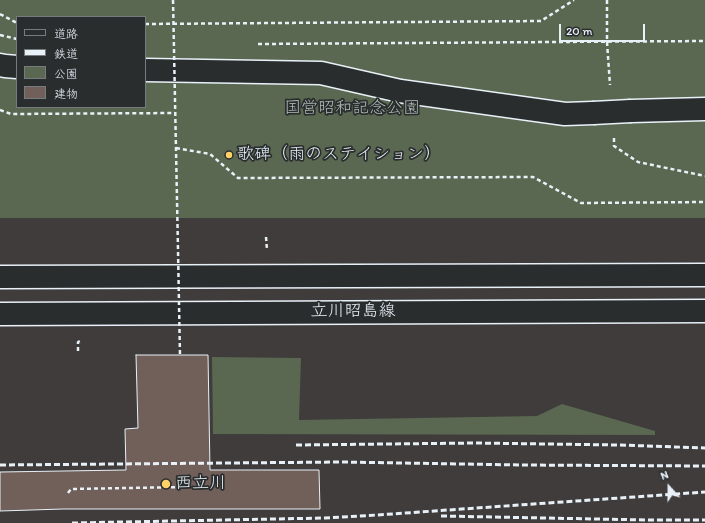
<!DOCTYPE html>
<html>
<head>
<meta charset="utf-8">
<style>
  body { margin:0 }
  #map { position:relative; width:705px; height:523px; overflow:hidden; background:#3f3c3b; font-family:Itim,"Klee One",sans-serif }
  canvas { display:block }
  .legend { position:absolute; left:16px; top:16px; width:130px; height:92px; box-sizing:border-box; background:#2a2d2e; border:1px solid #767b7f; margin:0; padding:5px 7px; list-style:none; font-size:12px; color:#e8f1f8 }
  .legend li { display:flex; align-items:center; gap:8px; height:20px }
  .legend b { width:20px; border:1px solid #767b7f }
  .north { position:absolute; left:649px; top:467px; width:40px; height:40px; -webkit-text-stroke:3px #2a2d2e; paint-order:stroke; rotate:339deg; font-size:11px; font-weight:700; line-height:16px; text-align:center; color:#e8f1f8 }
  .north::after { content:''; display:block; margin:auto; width:14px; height:18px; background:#e8f1f8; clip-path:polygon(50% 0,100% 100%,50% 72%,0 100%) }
  .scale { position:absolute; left:559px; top:24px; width:86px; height:18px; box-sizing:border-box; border:2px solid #e8f1f8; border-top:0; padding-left:5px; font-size:12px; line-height:14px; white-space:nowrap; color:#e8f1f8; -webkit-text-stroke:3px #2a2d2e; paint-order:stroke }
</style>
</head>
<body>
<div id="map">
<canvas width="705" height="523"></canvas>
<ul class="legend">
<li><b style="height:5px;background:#2a2d2e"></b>道路</li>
<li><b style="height:5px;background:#e8f1f8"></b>鉄道</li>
<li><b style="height:11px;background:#5a6851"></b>公園</li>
<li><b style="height:11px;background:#715f5a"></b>建物</li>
</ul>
<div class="north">N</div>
<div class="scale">20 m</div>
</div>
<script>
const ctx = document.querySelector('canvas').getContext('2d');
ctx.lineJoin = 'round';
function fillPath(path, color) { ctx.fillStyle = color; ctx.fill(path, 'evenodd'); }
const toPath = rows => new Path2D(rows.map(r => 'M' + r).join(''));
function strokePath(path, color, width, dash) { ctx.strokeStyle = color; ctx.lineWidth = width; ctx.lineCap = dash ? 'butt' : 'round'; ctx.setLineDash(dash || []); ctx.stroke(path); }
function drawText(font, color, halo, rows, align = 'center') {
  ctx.font = font + ' Itim,"Klee One",sans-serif'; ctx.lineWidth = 3.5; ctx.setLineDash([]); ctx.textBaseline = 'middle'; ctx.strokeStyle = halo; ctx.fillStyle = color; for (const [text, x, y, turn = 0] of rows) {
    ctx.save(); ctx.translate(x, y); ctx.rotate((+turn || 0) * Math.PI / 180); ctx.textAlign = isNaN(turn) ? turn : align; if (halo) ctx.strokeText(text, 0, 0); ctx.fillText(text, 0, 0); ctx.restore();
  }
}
const green = toPath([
  [0,0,705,0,705,218,0,218],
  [17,17,145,17,145,107,17,107],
  [212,357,301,358,299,420,537,416,562,404,655,431,655,435,213,434]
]);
const building = toPath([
  [136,355,208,355,210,470,319,470,320,509,63,509,0,511,0,472,126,470,125,429,138,428,136,355]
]);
const path = toPath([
  [607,0,607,42,610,85],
  [0,14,17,23],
  [145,24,541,21,574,0],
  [0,35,17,39],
  [258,44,705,41],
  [0,110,11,114,175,113],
  [614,138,614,146,638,162,705,176],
  [176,148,210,154,238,178,533,177,581,203,705,202],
  [266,237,267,250],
  [78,351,78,342,80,341],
  [68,493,71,489,183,487]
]);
const minor = toPath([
  [0,65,5,66,17,67],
  [145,70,321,73,400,91,565,114,593,113],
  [631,111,705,109]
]);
const major = toPath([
  [0,277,705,275],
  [0,314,705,311]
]);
const rail = toPath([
  [296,445,476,443,619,445,705,448],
  [0,465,341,462,522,465,705,466],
  [441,516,647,520,705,520],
  [72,523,325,518,377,515,705,492]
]);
const pathBridge = toPath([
  [173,0,178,250,180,356]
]);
const minorBridge = toPath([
  [593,113,631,111]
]);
const markers = [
  [229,155,4,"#ffd166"],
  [166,484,5,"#ffd166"]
];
const parkNames = [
  ["国営昭和記念公園",352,109]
];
const poiNames = [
  ["歌碑（雨のステイション）",237,155],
  ["西立川",175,484]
];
const streetNames = [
  ["立川昭島線",353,312]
];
fillPath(green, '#5a6851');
fillPath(building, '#715f5a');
strokePath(building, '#e8f1f8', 1);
strokePath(minor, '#e8f1f8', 25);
strokePath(major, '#e8f1f8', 25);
strokePath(path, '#e8f1f8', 2.5, [4, 3]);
strokePath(minor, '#2a2d2e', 22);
strokePath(major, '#2a2d2e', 22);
strokePath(rail, '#e8f1f8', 3, [6, 3]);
strokePath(minorBridge, '#e8f1f8', 25, []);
strokePath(pathBridge, '#e8f1f8', 2.5, [4, 3]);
strokePath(minorBridge, '#2a2d2e', 22);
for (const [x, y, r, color] of markers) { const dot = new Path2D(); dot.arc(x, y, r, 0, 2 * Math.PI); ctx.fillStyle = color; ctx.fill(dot); strokePath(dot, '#2a2d2e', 1.5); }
drawText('17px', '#afbab5', '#2a2d2e', parkNames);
drawText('17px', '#e8f1f8', '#2a2d2e', poiNames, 'left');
drawText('17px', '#e8f1f8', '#2a2d2e', streetNames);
</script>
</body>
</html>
